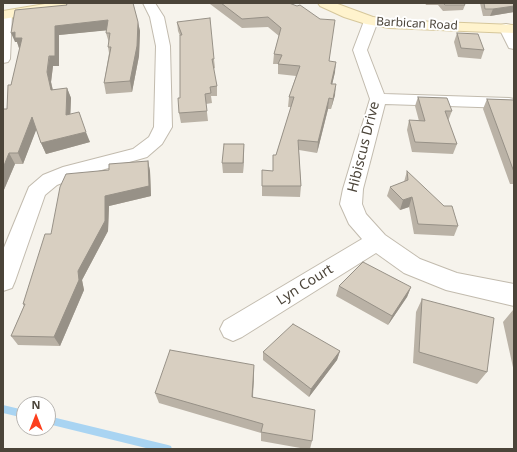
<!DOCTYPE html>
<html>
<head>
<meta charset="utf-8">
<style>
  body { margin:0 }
  #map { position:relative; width:517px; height:452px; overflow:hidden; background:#f6f3ec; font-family:"Noto Sans",sans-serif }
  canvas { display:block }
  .frame { position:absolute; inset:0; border:4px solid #4b4439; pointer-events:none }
  .north { position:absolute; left:16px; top:396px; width:40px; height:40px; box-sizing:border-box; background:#fff; border:1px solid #b7b4b0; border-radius:50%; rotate:0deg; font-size:11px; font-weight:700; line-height:16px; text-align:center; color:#4b4439 }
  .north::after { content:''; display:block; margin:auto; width:14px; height:18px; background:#fc3f1d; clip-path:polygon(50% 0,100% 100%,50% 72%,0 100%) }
</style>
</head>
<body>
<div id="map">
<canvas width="517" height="452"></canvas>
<div class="frame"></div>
<div class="north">N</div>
</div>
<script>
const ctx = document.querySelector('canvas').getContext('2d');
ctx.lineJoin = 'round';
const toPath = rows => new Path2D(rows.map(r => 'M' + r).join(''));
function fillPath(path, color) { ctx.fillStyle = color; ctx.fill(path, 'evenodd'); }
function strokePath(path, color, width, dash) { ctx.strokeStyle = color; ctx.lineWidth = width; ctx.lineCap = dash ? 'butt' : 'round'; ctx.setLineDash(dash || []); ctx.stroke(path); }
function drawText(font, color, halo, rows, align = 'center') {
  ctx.font = font + ' "Noto Sans",sans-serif'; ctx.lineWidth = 4; ctx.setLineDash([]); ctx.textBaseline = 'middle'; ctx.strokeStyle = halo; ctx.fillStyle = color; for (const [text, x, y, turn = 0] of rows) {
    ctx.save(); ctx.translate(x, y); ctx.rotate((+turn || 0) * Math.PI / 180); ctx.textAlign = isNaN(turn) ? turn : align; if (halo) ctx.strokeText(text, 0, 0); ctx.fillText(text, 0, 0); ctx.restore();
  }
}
const stream = toPath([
  [3,405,24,410,24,418,3,413,3,405],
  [48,416,168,445,171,446,172,449,150,449,48,424,48,416]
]);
const street = toPath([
  [143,3,155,3,164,17,170,46,172,127,162,144,147,157,77,177,57,185,45,195,15,281,12,288,3,291,3,250,29,187,43,175,63,167,133,149,149,137,154,127,156,46,150,17,143,3],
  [6,11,11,12,12,15,10,59,8,62,3,63,3,12,6,11],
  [371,17,376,18,378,21,367,50,384,94,509,98,514,99,514,107,509,108,385,104,363,189,362,204,366,214,385,235,420,259,457,273,514,284,514,306,446,290,404,273,376,253,242,337,233,341,224,337,220,329,224,321,362,239,349,224,340,204,343,189,370,99,353,50,364,21,366,18,371,17],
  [506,24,511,25,514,30,514,49,509,48,499,28,501,25,506,24]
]);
const secondary = toPath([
  [51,3,79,3,77,6,73,7,3,19,3,11,51,3],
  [318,3,335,3,373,17,389,20,514,25,514,33,389,28,366,24,344,17,320,6,318,3]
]);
const wall = toPath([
  [66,3,133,3,140,31,139,56,132,92,106,94,104,83,109,53,108,47,109,43,106,33,107,30,59,35,59,66,53,66,51,82,53,90,67,88,71,98,70,114,90,142,46,154,41,143,36,129,23,164,15,164,3,192,7,109,11,85,20,48,19,48,17,42,15,42,66,5],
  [210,3,289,3,329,61,335,72,332,84,335,95,331,109,328,109,317,153,299,150,301,186,300,197,262,196,262,170,273,171,273,155,276,155,291,107,288,107,289,97,296,76,278,74,278,64,273,64,274,54,279,36,268,27,242,28,210,4],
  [425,3,464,3,465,5,463,10,443,11,438,5,426,5],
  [480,3,514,3,514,12,490,16,483,16],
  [177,22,214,59,215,68,213,69,217,86,217,96,211,96,212,103,206,104,208,121,181,123,179,113,180,98,180,36,178,31],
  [457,33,484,50,481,59,458,57,454,42],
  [418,97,452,111,448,121,457,144,453,154,412,152,407,130,409,120,419,121,415,106],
  [487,99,514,100,514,184,510,184,483,109],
  [244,144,244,153,243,173,223,173,222,163],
  [148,161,150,171,151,196,109,206,108,231,82,280,84,290,60,346,18,345,11,336,24,306,23,304,51,234,109,170],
  [407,171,458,226,454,236,414,234,409,207,400,210,387,196,390,187,404,182],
  [339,286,411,287,407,297,388,325,336,296],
  [422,299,487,372,477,384,413,363,416,312],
  [513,310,514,310,514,372,503,322],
  [340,351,337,360,309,397,263,360,263,352],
  [254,365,254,376,253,397,312,441,310,449,306,449,261,441,261,433,159,403,155,393]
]);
const shadedWall = toPath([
  [514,6,514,12,490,16,493,9],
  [108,20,110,30,59,35,59,66,53,66,51,82,55,101,51,90,47,72,55,26],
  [138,22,140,31,139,56,132,92,130,81],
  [15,32,22,38,26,47,19,48,17,42,15,42,11,33],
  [336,62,335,72,330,94,331,84],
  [336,84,335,95,331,109],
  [67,88,71,98,70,126,66,115],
  [329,98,328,109,317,153,318,142],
  [32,117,37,128,23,164,18,153],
  [86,132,90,142,46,154,41,143],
  [244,144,244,153,243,173,243,163],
  [9,153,15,164,3,192,3,168],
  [148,161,150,171,151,196,109,206,108,231,82,280,84,290,60,346,54,337,105,196],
  [412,197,409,207,400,210,403,200],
  [411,287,407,297,388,325,392,316],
  [340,351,337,360,309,397,311,389],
  [254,365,254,376,252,406,252,397]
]);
const building = toPath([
  [66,3,133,3,138,22,137,46,130,81,104,83,111,47,108,47,110,33,106,33,108,20,55,26,55,56,49,56,47,72,51,90,67,88,66,115,79,112,86,132,41,143,32,117,18,153,9,153,3,168,3,109,7,109,8,85,11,85,22,38,15,38,15,32,11,33,15,10,67,5,66,3],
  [221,3,289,3,297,6,300,5,320,19,335,20,329,61,336,62,331,84,336,84,333,99,329,98,318,142,298,140,301,186,262,186,262,170,273,171,273,155,276,155,294,97,289,97,300,66,278,64,282,55,274,54,281,28,268,17,242,19,221,3],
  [443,3,464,3,465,5,445,5,443,3],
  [484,3,514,3,514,6,493,9,485,9,484,3],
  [210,18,214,59,212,59,217,86,210,87,211,93,205,94,207,111,179,113,178,98,180,98,180,35,182,35,177,22,210,18],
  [457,33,478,34,484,50,461,48,457,33],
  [418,97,447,98,452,111,445,111,457,144,415,142,409,120,425,121,418,97],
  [487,99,514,100,514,172,487,99],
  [224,144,244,144,243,163,222,163,224,144],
  [148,161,149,186,105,196,105,221,78,271,79,280,54,337,11,336,25,304,23,304,45,234,51,234,60,187,66,174,109,170,109,164,148,161],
  [407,171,444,206,452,206,458,226,418,224,412,197,403,200,390,187,408,180,407,171],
  [363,262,411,287,392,316,339,286,363,262],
  [422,299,494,318,487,372,419,352,422,299],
  [293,324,340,351,311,389,263,352,293,324],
  [170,350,254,365,252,397,315,410,312,441,261,432,263,424,155,393,170,350]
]);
const farStreetnames = [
  ["Barbican Road",417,24,3]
];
const streetNames = [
  ["Hibiscus Drive",364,147,-76],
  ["Lyn Court",305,285,-32]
];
fillPath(stream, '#a9d4f2');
strokePath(street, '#c2bbae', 2);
strokePath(secondary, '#d6c79b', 2);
fillPath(street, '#fff');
fillPath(secondary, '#fff3cd');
fillPath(wall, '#bab2a6');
fillPath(shadedWall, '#979187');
fillPath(building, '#d8cfc1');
strokePath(building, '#979187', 1);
drawText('12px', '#4b4439', '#fff', farStreetnames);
drawText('14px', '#4b4439', '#fff', streetNames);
</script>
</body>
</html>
